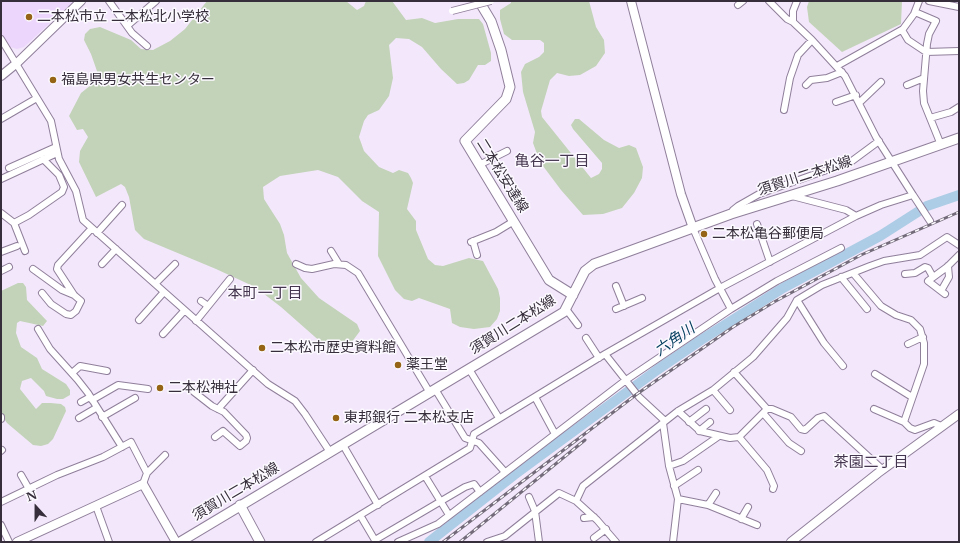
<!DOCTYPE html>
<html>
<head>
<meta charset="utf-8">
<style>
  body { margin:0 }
  #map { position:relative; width:960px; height:543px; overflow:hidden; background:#f3e8fb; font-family:"Libre Baskerville",serif }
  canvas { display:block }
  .frame { position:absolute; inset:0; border:2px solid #362f3b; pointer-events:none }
  .north { position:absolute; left:16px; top:487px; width:40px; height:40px; -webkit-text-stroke:3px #fcf9ff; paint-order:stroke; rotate:339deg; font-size:11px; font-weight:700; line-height:16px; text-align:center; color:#362f3b }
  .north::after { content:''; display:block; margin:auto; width:14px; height:18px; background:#362f3b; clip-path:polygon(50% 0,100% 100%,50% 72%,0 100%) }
</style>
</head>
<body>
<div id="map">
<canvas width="960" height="543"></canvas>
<div class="frame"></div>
<div class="north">N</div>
</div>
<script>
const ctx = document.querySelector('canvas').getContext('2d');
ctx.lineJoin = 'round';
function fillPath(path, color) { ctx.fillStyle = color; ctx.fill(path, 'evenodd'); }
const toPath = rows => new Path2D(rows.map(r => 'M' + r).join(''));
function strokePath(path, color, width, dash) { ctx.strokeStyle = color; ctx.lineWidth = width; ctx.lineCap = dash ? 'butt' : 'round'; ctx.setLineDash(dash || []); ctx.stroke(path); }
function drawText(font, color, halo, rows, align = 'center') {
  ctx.font = font + ' "Libre Baskerville","Noto Sans JP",serif'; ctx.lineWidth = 3; ctx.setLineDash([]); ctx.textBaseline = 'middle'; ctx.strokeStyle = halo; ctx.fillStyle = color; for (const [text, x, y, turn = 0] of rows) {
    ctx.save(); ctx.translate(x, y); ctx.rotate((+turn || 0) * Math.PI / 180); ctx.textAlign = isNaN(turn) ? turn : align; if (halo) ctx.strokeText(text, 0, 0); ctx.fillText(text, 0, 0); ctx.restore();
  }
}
const built = toPath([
  [1,1,74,1,24,47,17,49,10,47,1,33]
]);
const green = toPath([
  [207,1,346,1,357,10,364,6,366,1,392,1,406,20,422,18,435,23,458,19,479,19,483,24,491,53,491,61,485,65,478,65,469,80,464,83,457,84,441,69,422,47,409,39,396,38,389,45,393,78,389,96,379,110,368,115,364,121,359,137,364,151,379,167,393,173,399,170,408,173,411,178,413,183,407,209,416,221,416,230,428,259,435,265,443,266,469,258,483,261,498,289,500,298,500,311,497,319,490,327,474,329,460,327,452,323,450,309,419,298,412,301,404,299,395,290,378,256,379,212,362,201,338,177,318,170,280,176,263,187,264,199,280,224,284,235,287,253,301,278,319,298,357,324,360,331,351,343,338,348,323,344,281,307,255,287,216,269,144,239,135,230,129,197,125,187,121,184,96,197,79,162,80,151,88,137,83,129,77,130,69,116,81,93,91,85,98,74,91,54,84,40,85,34,90,29,100,27,131,40,141,49,153,50,170,41,185,29],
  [511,1,589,1,596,27,604,40,605,53,596,66,580,75,569,76,557,73,550,80,541,111,542,117,591,178,599,174,602,169,602,163,573,129,571,125,575,119,579,119,604,140,619,148,629,145,636,148,643,167,642,178,634,193,622,208,603,214,583,215,561,190,540,162,533,143,535,132,523,92,521,72,525,64,539,57,544,52,544,43,540,40,512,40,504,34,500,19,500,10,511,3],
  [809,1,902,1,901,24,842,52,809,22,807,7],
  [18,283,23,283,26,287,27,300,47,321,43,326,20,321,17,323,16,333,21,347,37,358,42,369,66,384,70,390,70,395,63,399,57,399,46,396,44,391,31,378,22,381,20,389,36,409,42,403,51,403,61,404,65,407,66,411,53,439,48,444,41,446,33,445,7,423,1,414,1,291]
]);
const river = toPath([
  [429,542,514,475,657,370,701,340,783,288,880,236,927,206,959,195]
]);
const minor = toPath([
  [109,1,132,33,147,46],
  [769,1,787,19,793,22],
  [797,1,793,11,793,22,812,40,845,76,876,137,913,195],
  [929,1,959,7],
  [738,5,743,1],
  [915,12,936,21,929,34,927,44,923,91,924,103,941,145],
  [127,26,156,1],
  [902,30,908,40,926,52,959,51],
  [1,39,51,121,59,159,76,191,83,220,268,384,295,401,305,414,330,452],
  [837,66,903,29,914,14,919,1],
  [806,85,811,80,827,78,842,72],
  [907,85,924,78],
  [836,102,856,95],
  [859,103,881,82],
  [784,110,790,78,798,55,812,40],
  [930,118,951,112,959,107],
  [1,119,37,98],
  [479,165,507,151],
  [9,168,56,147],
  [1,179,57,153],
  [792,196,846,210,856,216],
  [1,213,14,223],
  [731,214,733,210,738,206,759,194,852,161,879,141],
  [757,224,770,262],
  [97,233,122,205],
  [473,241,477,255],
  [471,242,496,232,514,221],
  [25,251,14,223,29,215,62,192,64,187,59,175,43,159],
  [331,251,339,264],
  [1,252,17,246],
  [102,264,116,249],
  [296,264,305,268,312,269,334,264,346,265,358,273,430,393],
  [33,269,62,290,74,295],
  [1,271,9,267],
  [853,273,881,306,896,315,911,320,920,329,924,343,924,364,904,422,910,428,915,430,934,423,941,426],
  [905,274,915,273,925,267,928,268,933,277],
  [841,277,867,309],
  [155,284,175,264],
  [616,286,624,306],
  [941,291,949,277,948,266],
  [42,293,51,304,66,314,71,315,76,311,81,301,74,295,57,269,58,265,92,228],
  [945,294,928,281,947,267,959,255],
  [797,300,824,343,843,366],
  [201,301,208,306],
  [566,309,578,325],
  [616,309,642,298],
  [731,309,777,281,841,248],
  [139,320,164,292],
  [196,321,230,279],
  [38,329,50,349,77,379,88,393,122,447],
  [163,334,184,311],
  [586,338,599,358],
  [908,344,923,337],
  [605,354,639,397,665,421],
  [469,369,499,418],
  [734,372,767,409],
  [72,373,80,366,107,371],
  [875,374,912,397],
  [435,389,465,438,479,443,504,471],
  [713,390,730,410],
  [194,392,212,406,224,412,246,435,247,438,246,441,240,446,223,431,215,437],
  [535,397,555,434],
  [92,400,118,385,148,389],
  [81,402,90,397],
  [218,409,253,370],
  [874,409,904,422],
  [678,411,700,431,730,438,739,437,767,409,772,409,791,417,801,429,805,430,818,418,824,416,883,470],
  [763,413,789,443,801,451],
  [1,417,1,419],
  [102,417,135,398],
  [79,418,96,408],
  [689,422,706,409],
  [663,423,669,466,678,499,673,542],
  [699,431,710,422],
  [739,437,767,470,774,486,773,489],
  [343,445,378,505],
  [1,451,2,450],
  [669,466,683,461,719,436],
  [21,475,29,489],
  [425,476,449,515],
  [143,484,147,473,165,455],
  [674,486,698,470],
  [529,497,535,511,539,542],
  [678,499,708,505,716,493],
  [576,501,583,486,678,411,713,390,753,357,787,318,797,300,822,285,870,266,884,261,920,255,947,237,959,245],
  [1,502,57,475,103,457,131,442,147,473],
  [708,505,757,525],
  [96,506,109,542],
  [360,515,376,542],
  [584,518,594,517],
  [741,519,748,507],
  [1,525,9,542],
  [594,538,606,529],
  [375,540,465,487,474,484,480,492],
  [316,542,470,448,474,434,605,354,720,288,856,216,881,205,913,195,930,221],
  [398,542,438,524,626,380,731,309,715,279,693,228],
  [487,542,505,536,559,493,576,501,597,520,616,542]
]);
const tertiary = toPath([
  [631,1,681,194,693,228],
  [1,76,17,63,81,1],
  [17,542,143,484,176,542],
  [791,542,878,473,959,414]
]);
const secondary = toPath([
  [479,1,491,21,501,50,510,87,506,99,465,141,549,280,573,295],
  [240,505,260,542],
  [180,542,564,312,585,271,594,264,731,214,837,181,959,138]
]);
const rail = toPath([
  [443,542,637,394,733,327,774,302,861,255,959,212],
  [460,542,585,440]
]);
const minorBridge = toPath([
  [452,11,491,1]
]);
const markers = [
  [29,17,4,"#956415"],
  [53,80,4,"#956415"],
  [704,234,4,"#956415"],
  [262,348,4,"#956415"],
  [398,365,4,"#956415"],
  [160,388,4,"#956415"],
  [336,418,4,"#956415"]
];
const poiNames = [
  ["二本松市立 二本松北小学校",37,17],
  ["福島県男女共生センター",61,80],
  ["二本松亀谷郵便局",712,234],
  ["二本松市歴史資料館",270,348],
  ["薬王堂",406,365],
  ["二本松神社",168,388],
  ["東邦銀行 二本松支店",344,418]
];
const streetNames = [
  ["二本松安達線",502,176,58],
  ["須賀川二本松線",805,176,-18],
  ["須賀川二本松線",513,325,-32],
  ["須賀川二本松線",236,492,-31]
];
const neighbourhoodNames = [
  ["亀谷一丁目",552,162],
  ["本町一丁目",265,294],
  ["茶園二丁目",871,463]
];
const waterNames = [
  ["六角川",675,340,-35]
];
fillPath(built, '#edd6fc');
fillPath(green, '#c3d3b9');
strokePath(river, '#adcce5', 10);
strokePath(minor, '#907f9b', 8);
strokePath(tertiary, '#907f9b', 10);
strokePath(secondary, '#907f9b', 11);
strokePath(minor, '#fff', 6);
strokePath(tertiary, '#fff', 8);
strokePath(secondary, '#fff', 9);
strokePath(rail, '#736b79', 3);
strokePath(rail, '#fcf9ff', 1.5, [4.5]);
strokePath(minorBridge, '#907f9b', 8, []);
strokePath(minorBridge, '#fff', 6);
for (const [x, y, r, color] of markers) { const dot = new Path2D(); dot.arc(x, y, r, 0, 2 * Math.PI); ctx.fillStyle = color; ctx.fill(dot); strokePath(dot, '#fcf9ff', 1.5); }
drawText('14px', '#362f3b', '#fcf9ff', poiNames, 'left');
drawText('14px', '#362f3b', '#fcf9ff', streetNames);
drawText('15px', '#45364f', '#fcf9ff', neighbourhoodNames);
drawText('italic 15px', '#023c5d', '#fcf9ff', waterNames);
</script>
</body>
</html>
